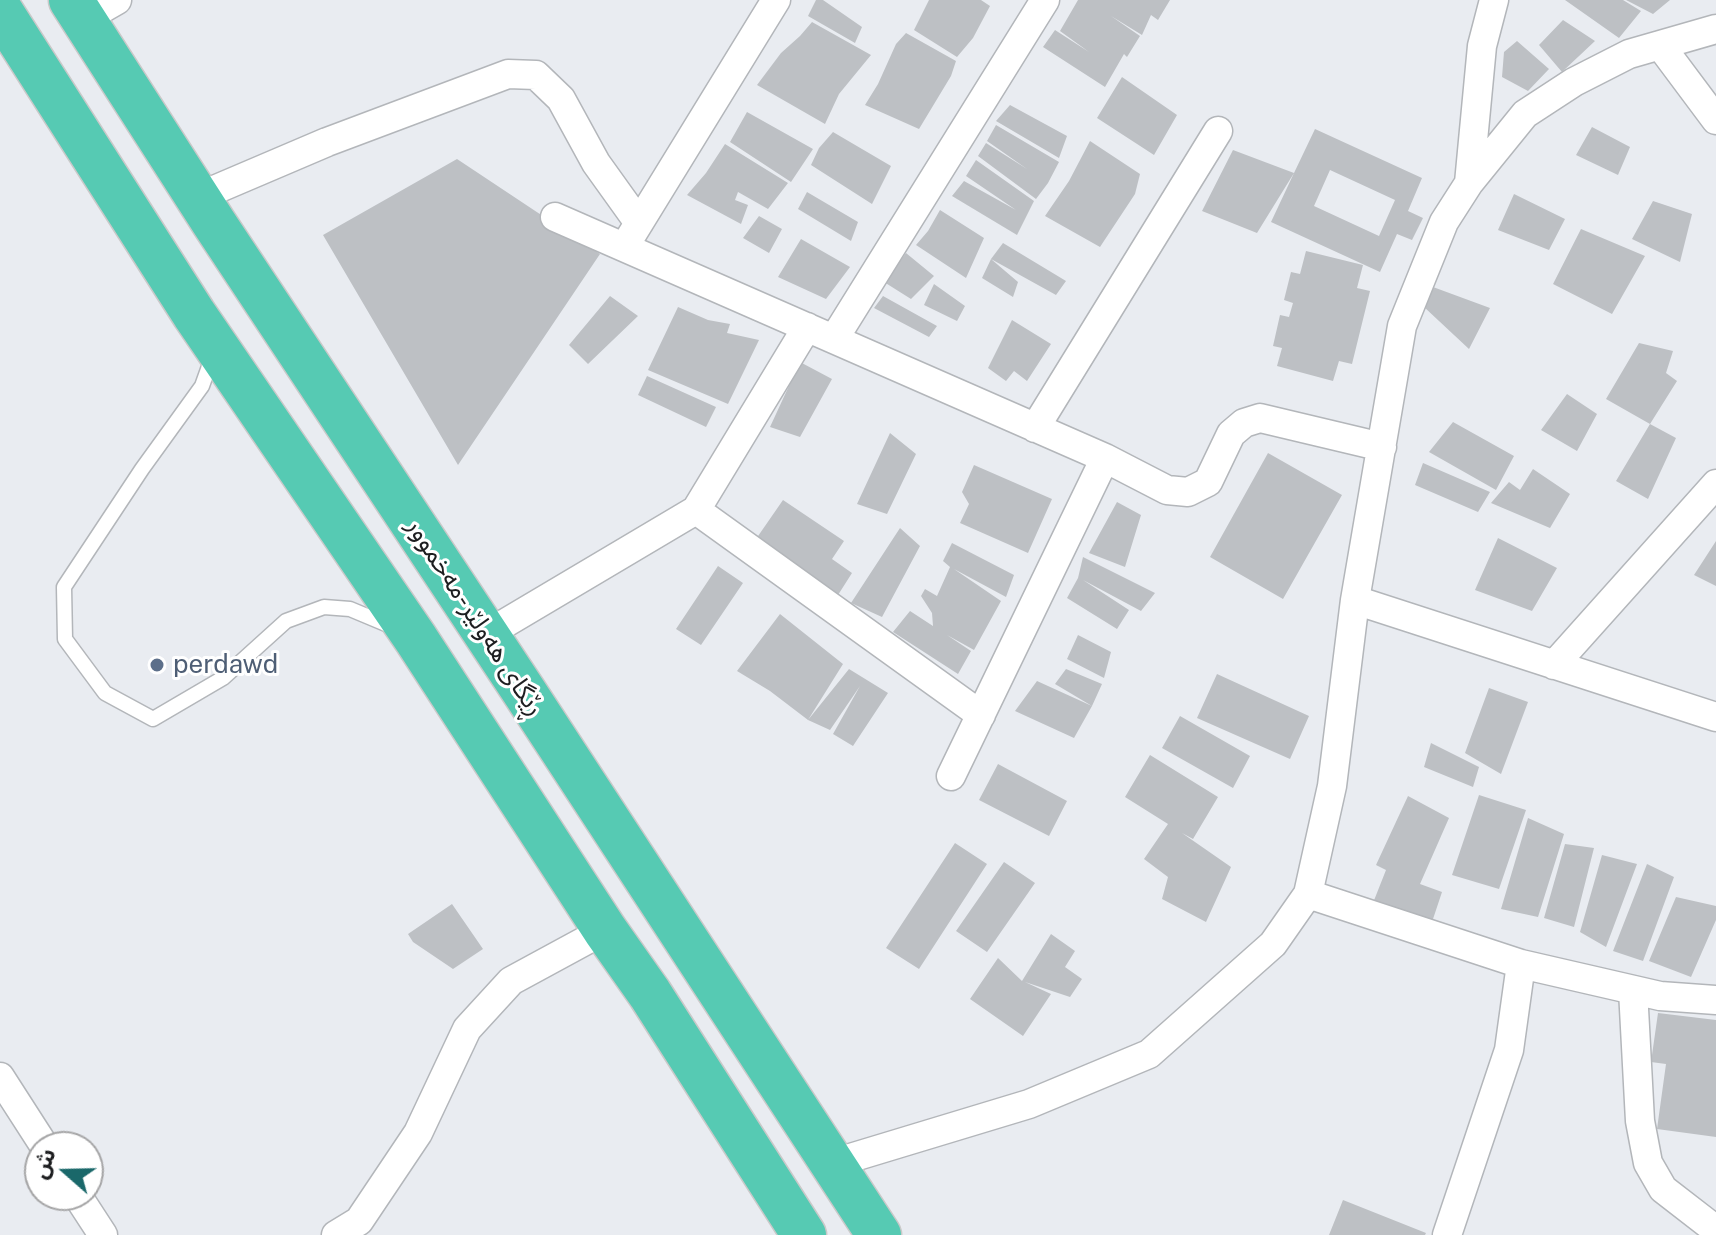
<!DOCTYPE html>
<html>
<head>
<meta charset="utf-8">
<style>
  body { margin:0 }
  #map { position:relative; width:1716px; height:1235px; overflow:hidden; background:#e9ecf1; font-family:"Public Sans","Noto Sans Arabic",sans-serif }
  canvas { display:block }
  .north { position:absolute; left:24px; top:1131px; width:80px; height:80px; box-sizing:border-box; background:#fff; border:2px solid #a5a5a6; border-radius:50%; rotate:290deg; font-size:22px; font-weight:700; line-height:32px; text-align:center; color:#1d1e20 }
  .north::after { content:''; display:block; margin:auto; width:28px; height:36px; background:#1a686a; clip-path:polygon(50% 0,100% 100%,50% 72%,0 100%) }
</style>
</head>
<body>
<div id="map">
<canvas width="1716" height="1235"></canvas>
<div class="north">ش</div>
</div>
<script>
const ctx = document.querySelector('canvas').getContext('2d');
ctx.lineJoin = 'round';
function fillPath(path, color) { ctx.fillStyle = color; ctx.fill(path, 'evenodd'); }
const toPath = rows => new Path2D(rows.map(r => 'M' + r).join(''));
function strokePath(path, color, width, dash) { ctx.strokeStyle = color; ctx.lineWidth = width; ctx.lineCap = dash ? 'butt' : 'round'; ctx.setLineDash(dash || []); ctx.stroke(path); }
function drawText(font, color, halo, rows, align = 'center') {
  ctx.font = font + ' "Public Sans","Noto Sans Arabic",sans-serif'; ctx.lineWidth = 6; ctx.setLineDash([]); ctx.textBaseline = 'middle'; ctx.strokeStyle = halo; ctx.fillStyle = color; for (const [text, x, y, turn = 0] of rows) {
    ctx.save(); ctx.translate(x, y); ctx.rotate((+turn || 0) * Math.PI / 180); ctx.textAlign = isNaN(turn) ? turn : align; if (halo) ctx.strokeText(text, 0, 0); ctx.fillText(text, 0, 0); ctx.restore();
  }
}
const building = toPath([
  [816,0,823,0,862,27,855,43,808,16],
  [929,0,981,0,990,6,973,38,957,57,914,30],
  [1078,0,1170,0,1158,20,1151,15,1142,35,1111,16,1140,36,1127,57,1124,54,1105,87,1043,47,1055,30,1089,52,1060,31],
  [1565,0,1623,0,1641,11,1619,38],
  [1626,0,1670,0,1653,14],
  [1563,20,1595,41,1562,72,1539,45],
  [812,22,871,55,839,94,825,124,757,85,781,53,800,36],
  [906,33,956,61,951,76,919,129,865,105,878,84,896,44],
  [1517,41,1549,69,1528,91,1502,77,1504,52],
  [1122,77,1177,115,1154,155,1097,118],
  [1010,105,1067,136,1059,158,996,121],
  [747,112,813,149,791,182,730,142],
  [996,125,1059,162,1048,183,1036,199,978,156,986,143,1027,169,987,141],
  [1592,127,1630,147,1618,175,1576,155],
  [1315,129,1422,178,1408,211,1423,218,1412,240,1397,234,1380,272,1271,222,1294,173,1257,233,1202,211,1233,150,1294,173],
  [1330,170,1395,200,1379,236,1314,206],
  [833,132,891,166,872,204,811,165,819,148],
  [1090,141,1140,174,1135,194,1100,247,1045,216,1069,181],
  [725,144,788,183,768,209,738,192,735,200,748,205,741,224,687,195,706,173],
  [457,159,600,254,458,465,323,235],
  [976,160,1034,201,1017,235,952,196,964,181,1016,210,966,176],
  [807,192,858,222,851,241,798,209],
  [1514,194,1565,219,1549,250,1498,230],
  [1653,201,1692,214,1680,262,1632,239],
  [940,210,984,238,966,278,916,245,928,231],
  [759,216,782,229,769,253,743,238],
  [1581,229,1645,256,1612,314,1553,284],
  [801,239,850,267,826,299,778,277],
  [1003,243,1066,281,1056,295,991,259],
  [1306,251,1363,265,1357,288,1370,291,1352,364,1339,361,1333,381,1277,366,1282,348,1273,346,1280,315,1289,317,1293,303,1284,300,1291,272,1300,274],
  [906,253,934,276,911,299,884,282],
  [991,259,1018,282,1013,297,982,278],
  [934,284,965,306,957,321,924,305],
  [1433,287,1490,308,1469,349,1424,307],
  [610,296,638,316,588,364,569,345],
  [883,296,937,326,929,337,874,308],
  [678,307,708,320,730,324,727,333,759,340,728,404,648,370],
  [1012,320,1051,344,1027,381,1014,371,1006,381,988,368],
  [1639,343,1673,351,1666,373,1677,381,1650,424,1606,399],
  [800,362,832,379,800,437,770,427],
  [647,376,716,407,706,427,638,395],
  [1567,394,1597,414,1577,451,1541,430],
  [1453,422,1514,456,1496,490,1429,452],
  [1650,424,1676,438,1648,499,1616,481],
  [890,433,916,454,887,514,857,504],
  [1268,453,1342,495,1283,599,1210,557],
  [1423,463,1490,492,1478,512,1415,485],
  [974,465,1052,499,1028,553,960,523,969,504,962,492],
  [1533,469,1570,494,1550,528,1491,503,1509,482,1520,490],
  [783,500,844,541,832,559,852,573,838,595,756,539],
  [1117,502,1141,515,1125,567,1089,553],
  [900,528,920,546,882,617,851,603],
  [1498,538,1557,568,1532,611,1475,590],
  [1716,541,1716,586,1694,575],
  [952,543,1014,575,1006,597,954,569,1001,601,974,650,947,635,971,651,958,674,893,632,910,611,933,626,932,613,921,596,925,589,937,596,950,567,943,561],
  [1083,557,1155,593,1141,611,1083,580,1129,610,1117,629,1067,598,1078,578],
  [718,566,743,583,701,645,676,629],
  [780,614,843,664,808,720,770,691,737,671],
  [1078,635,1111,652,1104,678,1067,659],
  [849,669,888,693,853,746,833,734,860,686,830,730,808,720],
  [1066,669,1102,684,1092,706,1074,738,1015,711,1037,681,1092,706,1055,684],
  [1217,674,1309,716,1290,759,1197,718],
  [1489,688,1528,702,1501,774,1465,753],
  [1180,716,1250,756,1233,788,1162,748],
  [1431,743,1479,767,1473,787,1424,767],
  [1150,755,1218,797,1193,839,1182,833,1231,867,1206,922,1162,899,1168,877,1144,859,1168,824,1125,797],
  [998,764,1067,801,1049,836,979,800],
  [1479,795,1526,810,1499,889,1452,875],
  [1408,796,1449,818,1420,884,1442,892,1430,928,1371,908,1386,870,1376,865],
  [1528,818,1564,834,1538,917,1501,909],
  [955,843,987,864,919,969,886,948],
  [1565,844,1594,848,1574,927,1544,918],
  [1602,855,1637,864,1606,947,1580,932],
  [1004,862,1035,883,987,952,956,931],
  [1647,864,1674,877,1643,961,1613,951],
  [1676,897,1716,906,1716,920,1691,977,1649,961],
  [452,904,483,949,453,969,413,942,408,934],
  [1051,934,1075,951,1065,967,1082,979,1070,997,1025,982,1051,994,1023,1036,970,999,998,958,1022,981],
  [1658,1013,1716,1020,1716,1137,1657,1129,1666,1064,1651,1062],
  [1343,1200,1426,1233,1425,1235,1329,1235]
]);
const lane = toPath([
  [212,358,202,386,142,469,64,587,65,639,105,693,153,719,223,678,286,621,324,607,350,609,393,627]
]);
const street = toPath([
  [84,19,117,0],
  [1660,45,1716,120],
  [1469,183,1482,46,1494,0],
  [198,197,327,142,508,74,536,75,561,99,596,163,639,223],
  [555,217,1105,458,1167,490,1188,492,1208,482,1231,434,1244,423,1260,418,1382,447],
  [631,236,776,0],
  [834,339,1045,0],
  [1035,428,1218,131],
  [696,510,981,715],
  [1355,600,1716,717],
  [487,634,696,510,807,327],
  [1554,665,1716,484],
  [951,776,1105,458],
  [1308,894,1521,964,1660,996,1716,1000],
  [1633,990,1640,1121,1648,1163,1663,1189,1716,1230],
  [0,1077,45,1147],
  [834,1163,1029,1104,1149,1054,1273,944,1308,894,1332,786,1355,600,1402,326,1444,222,1469,183,1525,114,1574,82,1629,54,1716,29],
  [77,1195,103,1235],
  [336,1235,359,1221,418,1133,467,1029,511,981,605,930],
  [1447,1235,1509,1050,1521,964]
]);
const highway = toPath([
  [71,0,214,223,525,693,879,1235],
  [0,10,194,314,416,639,605,930,650,994,804,1235]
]);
const markers = [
  [157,665,8,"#5c6f8a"]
];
const streetNames = [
  ["ڕێگای هەولێر-مەخموور",475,617,57]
];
const serviceNames = [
  ["perdawd",173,665]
];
fillPath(building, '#bdc0c4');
strokePath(lane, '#b3b6ba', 17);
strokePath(street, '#b3b6ba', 31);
strokePath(highway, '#c9c9c9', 47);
strokePath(lane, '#fff', 14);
strokePath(street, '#fff', 28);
strokePath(highway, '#56cab3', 44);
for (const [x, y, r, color] of markers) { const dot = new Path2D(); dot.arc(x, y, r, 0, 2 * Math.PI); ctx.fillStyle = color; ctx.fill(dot); strokePath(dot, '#fff', 3); }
drawText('26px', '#1d1e20', '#fff', streetNames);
drawText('26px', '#4e5e75', '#fff', serviceNames, 'left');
</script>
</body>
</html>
